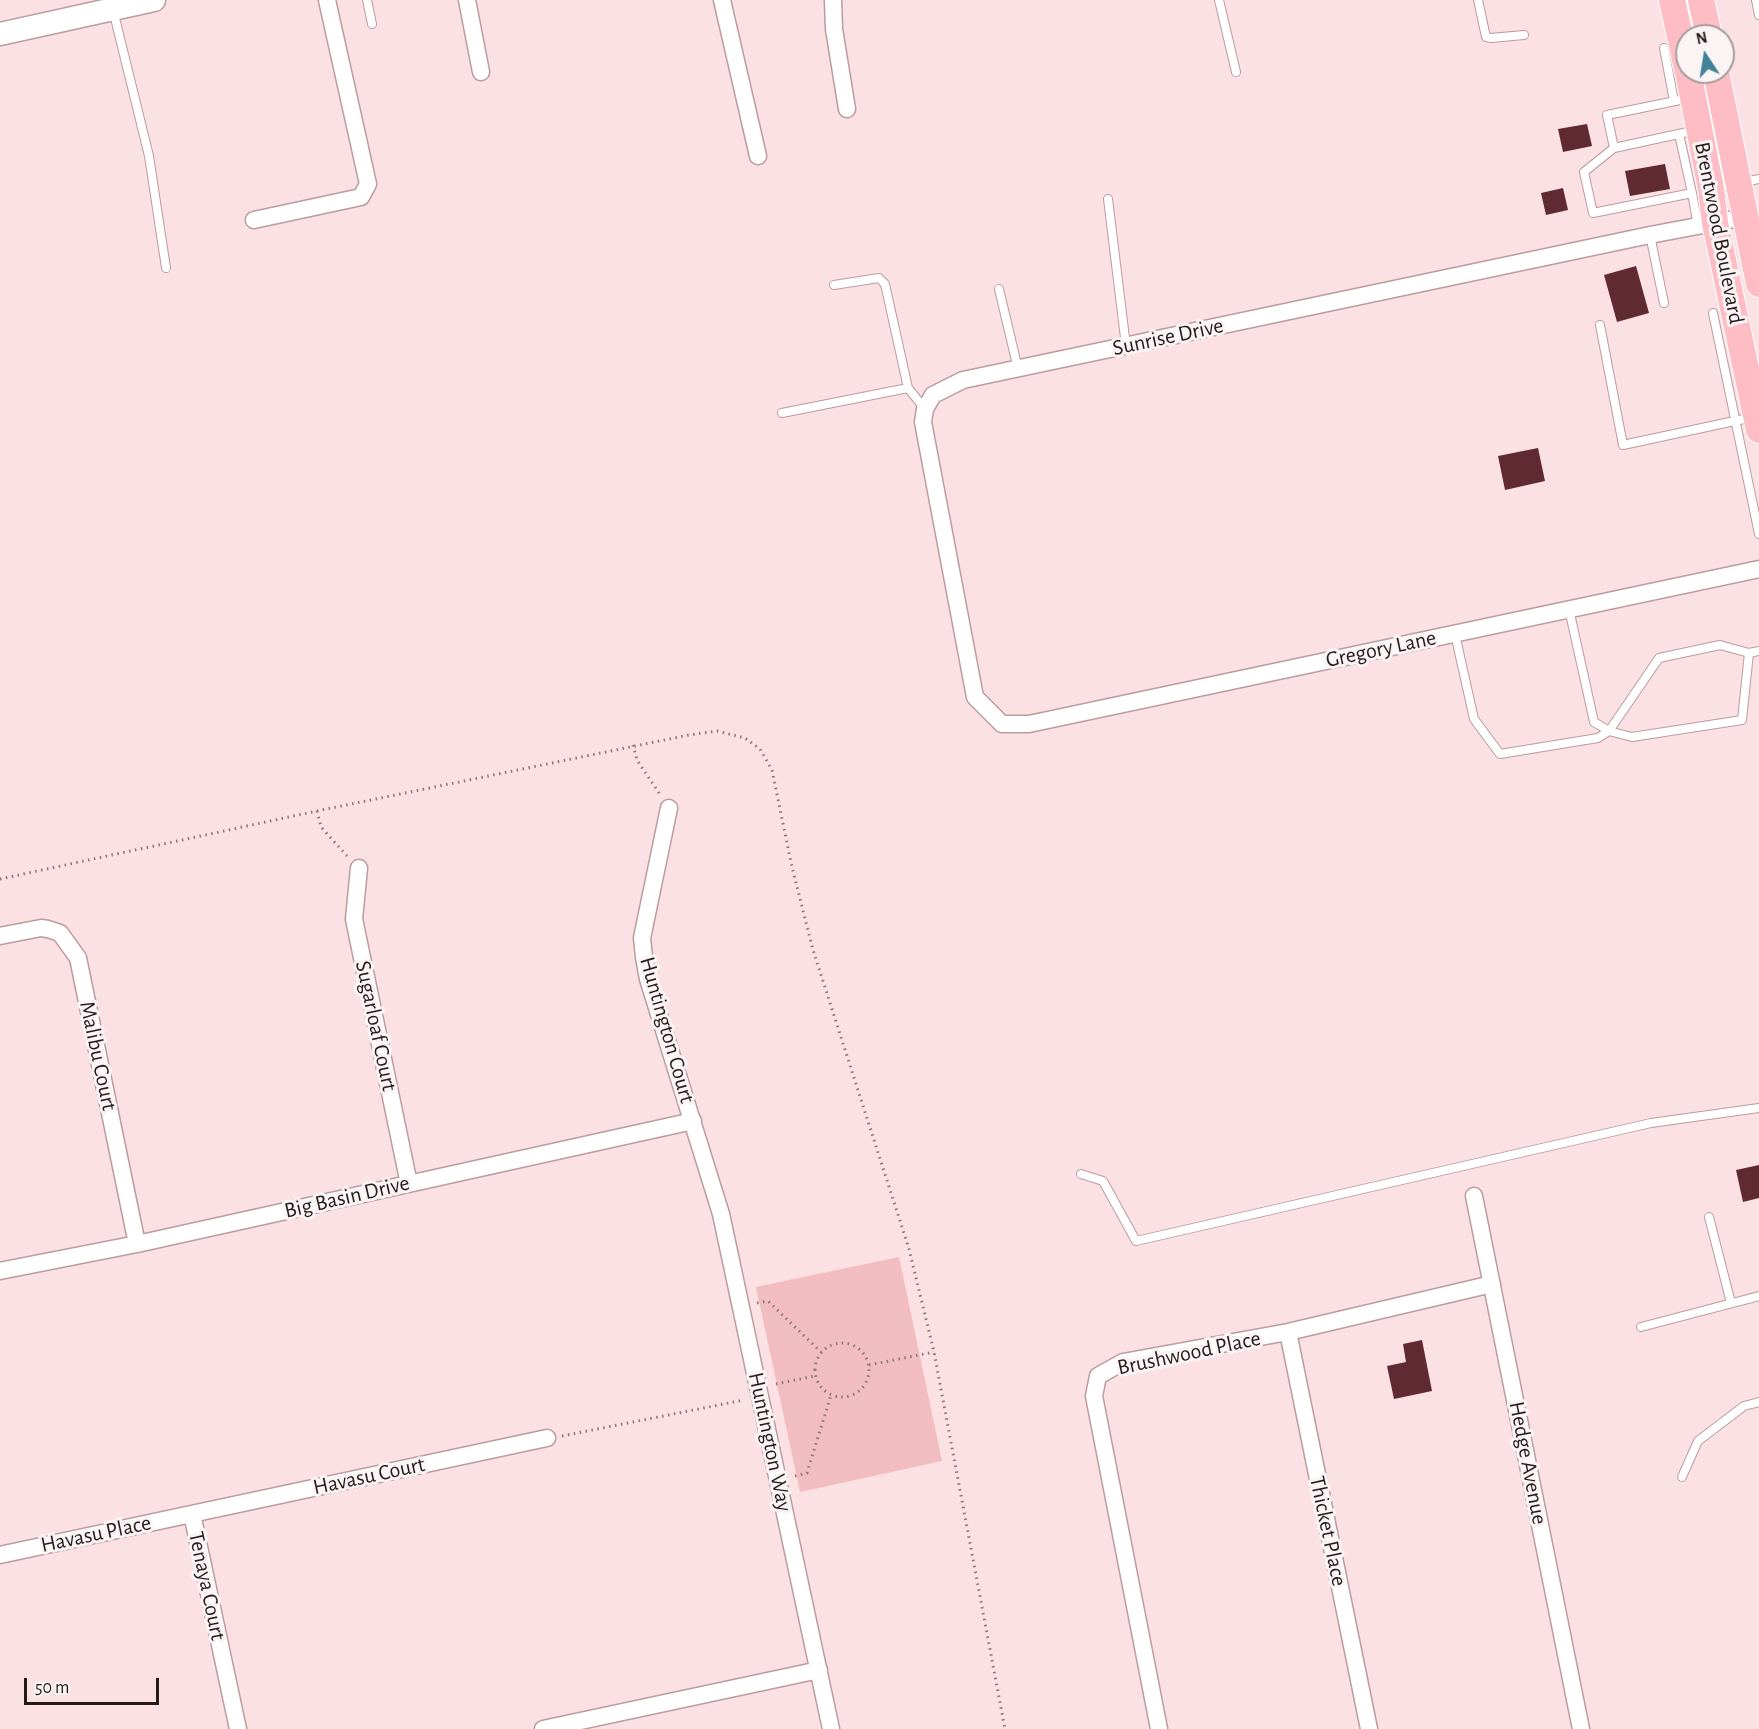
<!DOCTYPE html>
<html>
<head>
<meta charset="utf-8">
<style>
  body { margin:0 }
  #map { position:relative; width:1759px; height:1729px; overflow:hidden; background:#fbe1e3; font-family:"Alegreya Sans",sans-serif }
  canvas { display:block }
  .north { position:absolute; left:1675px; top:24px; width:60px; height:60px; box-sizing:border-box; background:#faf4f4; border:2px solid #a59d9d; border-radius:50%; rotate:348deg; font-size:16px; font-weight:700; line-height:24px; text-align:center; color:#251a1b }
  .north::after { content:''; display:block; margin:auto; width:21px; height:27px; background:#438297; clip-path:polygon(50% 0,100% 100%,50% 72%,0 100%) }
  .scale { position:absolute; left:24px; top:1678px; width:135px; height:27px; box-sizing:border-box; border:3px solid #251a1b; border-top:0; padding-left:8px; font-size:18px; line-height:21px; white-space:nowrap; color:#251a1b; -webkit-text-stroke:4px #faf4f4; paint-order:stroke }
</style>
</head>
<body>
<div id="map">
<canvas width="1759" height="1729"></canvas>
<div class="north">N</div>
<div class="scale">50 m</div>
</div>
<script>
const ctx = document.querySelector('canvas').getContext('2d');
ctx.lineJoin = 'round';
function fillPath(path, color) { ctx.fillStyle = color; ctx.fill(path, 'evenodd'); }
const toPath = rows => new Path2D(rows.map(r => 'M' + r).join(''));
function strokePath(path, color, width, dash) { ctx.strokeStyle = color; ctx.lineWidth = width; ctx.lineCap = dash ? 'butt' : 'round'; ctx.setLineDash(dash || []); ctx.stroke(path); }
function drawText(font, color, halo, rows, align = 'center') {
  ctx.font = font + ' "Alegreya Sans",sans-serif'; ctx.lineWidth = 6; ctx.setLineDash([]); ctx.textBaseline = 'middle'; ctx.strokeStyle = halo; ctx.fillStyle = color; for (const [text, x, y, turn = 0] of rows) {
    ctx.save(); ctx.translate(x, y); ctx.rotate((+turn || 0) * Math.PI / 180); ctx.textAlign = isNaN(turn) ? turn : align; if (halo) ctx.strokeText(text, 0, 0); ctx.fillText(text, 0, 0); ctx.restore();
  }
}
const green = toPath([
  [899,1257,942,1461,800,1492,756,1287]
]);
const building = toPath([
  [1587,124,1592,146,1563,152,1558,129],
  [1665,164,1670,189,1630,196,1625,171],
  [1563,188,1568,210,1546,215,1541,193],
  [1636,266,1649,313,1617,322,1604,275],
  [1538,448,1545,481,1505,490,1498,456],
  [1759,1165,1759,1198,1743,1202,1736,1170],
  [1422,1340,1432,1391,1394,1399,1387,1366,1406,1362,1403,1344]
]);
const path = toPath([
  [633,745,637,760,661,796],
  [317,811,321,827,347,856],
  [0,879,317,811,689,735,717,731,745,738,760,749,772,770,792,867,813,950,909,1249,934,1352,1005,1729],
  [757,1303,768,1301,821,1352],
  '815 1370a27 27 0 1 1 54 0a27 27 0 1 1-54 0Z',
  [869,1365,934,1352],
  [776,1384,815,1376],
  [562,1436,744,1400],
  [795,1476,807,1473,831,1395]
]);
const service = toPath([
  [367,0,372,24],
  [1219,0,1236,72],
  [1478,0,1486,37,1491,38,1524,35],
  [1756,0,1759,15],
  [113,10,149,156,166,268],
  [1664,48,1674,101],
  [1690,98,1607,115,1614,148,1697,130],
  [1614,148,1584,172,1593,213,1692,193,1679,134],
  [1712,189,1759,179],
  [1692,193,1698,226],
  [1108,199,1126,346],
  [1650,235,1664,303],
  [834,285,879,278,885,284,908,388,925,409],
  [999,289,1018,369],
  [1713,313,1759,534],
  [1600,325,1623,445,1753,417],
  [782,413,908,388],
  [1569,609,1594,722,1609,731,1659,658,1720,645,1749,653,1759,651],
  [1455,634,1474,719,1500,754,1598,738,1609,731,1632,737,1742,720,1749,653],
  [1081,1174,1103,1181,1136,1241,1651,1123,1759,1108],
  [1709,1217,1731,1303],
  [1641,1327,1759,1296],
  [1682,1477,1698,1441,1744,1406,1759,1402]
]);
const minor = toPath([
  [467,0,481,72],
  [722,0,758,156],
  [833,0,834,29,847,109],
  [1745,217,1650,235,963,380,933,395,925,409,923,422,975,697,1002,724,1029,724,1759,569],
  [254,220,361,197,368,184,327,0],
  [669,808,642,938,644,957,648,979,721,1214,831,1729],
  [359,868,354,919,409,1184],
  [0,936,41,928,48,929,60,933,78,958,137,1244],
  [1474,1196,1581,1729],
  [0,1271,137,1244,693,1121],
  [1288,1332,1369,1729],
  [192,1514,238,1729],
  [0,1555,547,1438],
  [543,1729,819,1670],
  [1159,1729,1094,1396,1098,1376,1123,1362,1288,1332,1492,1284]
]);
const secondary = toPath([
  [0,34,154,0]
]);
const primary = toPath([
  [1672,0,1687,69],
  [1701,0,1709,36],
  [1688,72,1711,189,1715,223,1759,430],
  [1716,72,1759,284]
]);
const streetNames = [
  ["Brentwood Boulevard",1719,233,79],
  ["Sunrise Drive",1168,337,-12],
  ["Gregory Lane",1381,649,-12],
  ["Sugarloaf Court",376,1026,78],
  ["Huntington Court",667,1030,74],
  ["Malibu Court",98,1056,78],
  ["Big Basin Drive",347,1197,-13],
  ["Brushwood Place",1189,1353,-12],
  ["Huntington Way",770,1442,78],
  ["Hedge Avenue",1528,1463,79],
  ["Havasu Court",369,1476,-12],
  ["Thicket Place",1328,1531,78],
  ["Havasu Place",96,1534,-12],
  ["Tenaya Court",207,1586,78]
];
fillPath(green, '#f2bdc1');
fillPath(building, '#5f2a32');
strokePath(service, '#bb9c9f', 10);
strokePath(minor, '#bb9c9f', 19);
strokePath(secondary, '#bb9c9f', 25);
strokePath(primary, '#fff', 28);
strokePath(path, '#897778', 3, [1.5, 4.5]);
strokePath(service, '#fff', 8);
strokePath(minor, '#fff', 16);
strokePath(secondary, '#fff', 22);
strokePath(primary, '#febcc5', 26);
drawText('22px', '#251a1b', '#faf4f4', streetNames);
</script>
</body>
</html>
